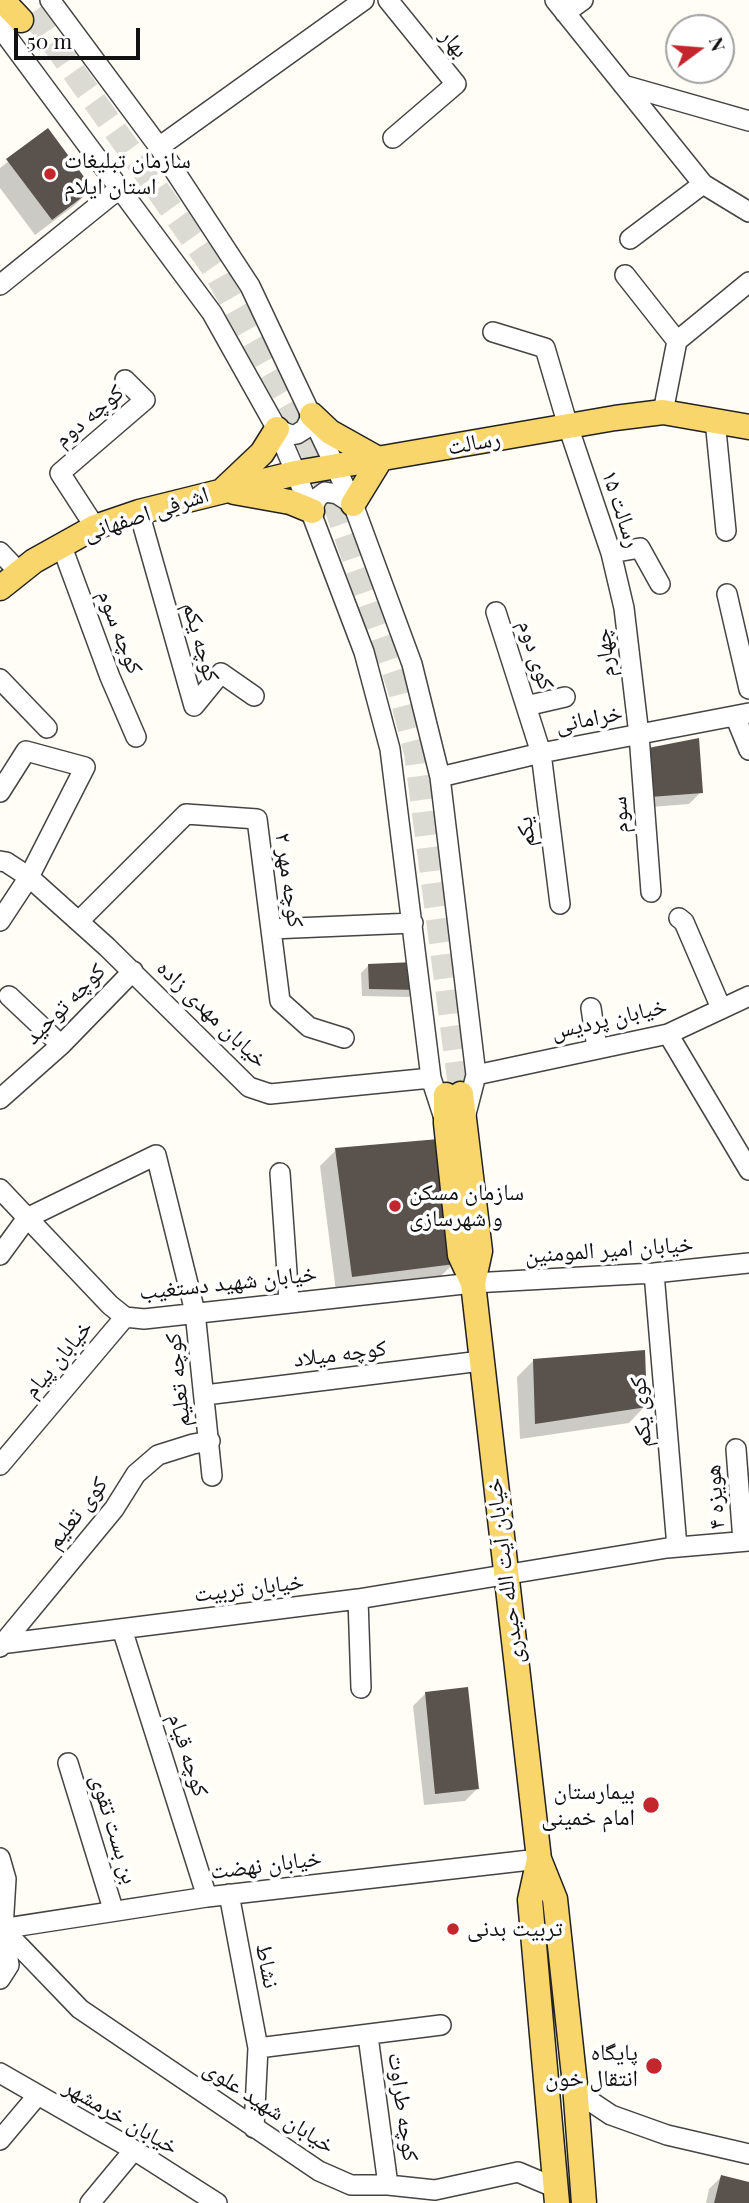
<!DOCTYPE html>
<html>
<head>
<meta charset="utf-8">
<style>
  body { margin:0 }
  #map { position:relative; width:749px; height:2203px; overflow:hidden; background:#fffdf5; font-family:"Playfair Display",serif }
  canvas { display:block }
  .north { position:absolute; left:665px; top:14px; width:70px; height:70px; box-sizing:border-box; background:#fff; border:2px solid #a0a0a0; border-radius:50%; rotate:74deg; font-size:19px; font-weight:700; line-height:28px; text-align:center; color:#111 }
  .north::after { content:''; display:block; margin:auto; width:24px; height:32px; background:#c4262e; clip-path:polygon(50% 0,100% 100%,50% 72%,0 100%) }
  .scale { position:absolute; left:14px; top:28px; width:126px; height:32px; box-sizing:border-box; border:4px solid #111; border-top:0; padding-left:9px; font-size:21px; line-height:24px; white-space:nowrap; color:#111; -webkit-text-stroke:5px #fff; paint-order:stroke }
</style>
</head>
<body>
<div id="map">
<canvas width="749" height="2203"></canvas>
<div class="north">N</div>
<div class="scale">50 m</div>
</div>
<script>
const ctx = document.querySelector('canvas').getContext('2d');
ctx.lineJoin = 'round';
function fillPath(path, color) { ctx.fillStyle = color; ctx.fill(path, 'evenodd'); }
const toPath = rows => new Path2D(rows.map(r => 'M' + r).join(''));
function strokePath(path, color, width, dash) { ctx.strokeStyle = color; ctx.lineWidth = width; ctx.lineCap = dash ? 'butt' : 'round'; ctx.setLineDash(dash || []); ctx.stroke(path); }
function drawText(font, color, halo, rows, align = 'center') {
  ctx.font = font + ' "Playfair Display","Noto Naskh Arabic",serif'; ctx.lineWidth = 7; ctx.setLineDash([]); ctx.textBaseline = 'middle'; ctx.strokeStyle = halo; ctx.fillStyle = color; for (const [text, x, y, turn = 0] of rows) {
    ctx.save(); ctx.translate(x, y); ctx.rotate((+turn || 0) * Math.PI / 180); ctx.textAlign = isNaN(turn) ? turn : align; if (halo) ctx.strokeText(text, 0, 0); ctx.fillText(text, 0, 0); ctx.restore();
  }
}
const shadow = toPath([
  [47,131,91,189,75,205,35,235,0,188,0,168],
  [632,762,701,792,689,804,638,808],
  [369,965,417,989,409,997,362,996,361,973],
  [336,1150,453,1264,437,1280,336,1292,320,1166],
  [533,1361,645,1406,629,1423,520,1439,517,1377],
  [425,1694,477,1789,465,1801,424,1805,413,1706],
  [721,2177,749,2184,749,2203,706,2203,709,2189]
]);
const building = toPath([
  [48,128,93,189,52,220,6,159],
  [699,738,703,793,650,797,643,749],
  [415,962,419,990,369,989,368,964],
  [439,1139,455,1264,352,1277,335,1148],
  [645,1350,647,1407,535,1424,533,1359],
  [468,1687,479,1789,435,1794,425,1692],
  [721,2175,749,2182,749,2203,714,2203]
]);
const majorTunnel = toPath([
  [32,13,213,268,300,422,338,513,399,687,416,753,461,1094]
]);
const minor = toPath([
  [50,0,159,147,250,286,353,504,412,664,440,777,476,1075,466,1114],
  [388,0,456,84,393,138],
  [555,0,703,184,749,212],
  [565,13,583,0],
  [0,23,5,34,212,313,277,429,296,473,364,652,390,749,431,1078,443,1115],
  [623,85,749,121],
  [159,147,364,0],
  [630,239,703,184],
  [625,275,677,341],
  [0,285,120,188],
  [493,332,545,348,568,426,611,553,624,608,639,735,651,892],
  [663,412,677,341,749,282],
  [715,420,726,531],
  [277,429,291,435,297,434,305,429,312,415],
  [312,511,317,498,325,492,337,494,353,504],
  [139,512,194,706,221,673,254,696],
  [95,527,60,473,145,400,125,380],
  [61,544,110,677,136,737],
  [0,552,19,572],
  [611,553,640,548,660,584],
  [727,594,749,689],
  [496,612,541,753,560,904],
  [0,679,47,728],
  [526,706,565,697],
  [735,716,749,750],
  [440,777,541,753,749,713],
  [0,792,26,751,85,767,29,877,0,921],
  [0,861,6,862,29,877,107,947,249,1087,270,1094,431,1078],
  [679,918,684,922,721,1008],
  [79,921,186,814,257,819,280,1001,309,1027,344,1038],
  [271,929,413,923],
  [9,996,61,1045],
  [591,1008,597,1048],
  [668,1034,749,1170],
  [476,1075,668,1034,749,996],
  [0,1099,61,1045,133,971],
  [280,1173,289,1301],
  [0,1189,110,1305,125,1317,144,1319,473,1283,654,1273,749,1263],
  [0,1255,27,1218,156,1155,195,1312,212,1476],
  [654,1273,677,1547],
  [205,1395,481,1361],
  [736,1449,743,1541],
  [0,1465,125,1317],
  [358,1599,361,1688],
  [122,1629,207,1897],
  [0,1644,358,1599,667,1548,749,1541],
  [0,1647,114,1509,136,1474,158,1455,193,1444,210,1441],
  [68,1763,113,1909],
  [0,1858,6,1879,3,1929,9,1965,0,1979],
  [229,1894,258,2048,254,2128],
  [0,1926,80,2009,319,2171,351,2185,388,2185,435,2190,518,2172,556,2188],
  [0,1929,207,1897,539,1859],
  [368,2036,388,2185],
  [258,2048,441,2025],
  [0,2073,134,2150,217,2203],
  [575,2085,584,2097,611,2115,667,2135,749,2154],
  [0,2140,37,2096],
  [90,2203,134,2150]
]);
const major = toPath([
  [2,0,21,20],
  [312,415,330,432,380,460],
  [224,489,262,453,277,429],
  [234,492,290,502,312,511],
  [353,504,380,460],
  [0,588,34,561,95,527,139,512,296,473,615,418,663,412,749,427],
  [461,1094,480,1251,473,1283],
  [446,1095,446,1123,460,1255,473,1283,539,1859,555,1899,575,2085,584,2203],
  [539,1859,530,1900,557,2203]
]);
const markers = [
  [50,174,7,"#c4262e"],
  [395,1206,7,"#c4262e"],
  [651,1805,9,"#c4262e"],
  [453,1929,7,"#c4262e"],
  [654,2066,9,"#c4262e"]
];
const streetNames = [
  ["بهار",454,43,51],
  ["کوچه دوم",89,416,-40],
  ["رسالت",474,443,-10],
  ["رسالت ۱۵",621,509,72],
  ["اشرفی اصفهانی",146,514,-18],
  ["کوچه سوم",120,632,69],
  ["کوچه یکم",201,642,74],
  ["چهارم",605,653,-97],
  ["کوی دوم",536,655,72],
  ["خرامانی",589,719,-11],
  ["سوم",620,815,-94],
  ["یکم",526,832,-97],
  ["کوچه مهر ۲",289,880,82],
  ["کوچه توحید",65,1004,-45],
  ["خیابان مهدی زاده",212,1014,44],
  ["خیابان پردیس",609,1019,-13],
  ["خیابان امیر المومنین",609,1250,-4],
  ["خیابان شهید دستغیب",228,1283,-6],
  ["کوچه میلاد",340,1354,-7],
  ["خیابان پیام",58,1359,-50],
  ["کوچه تعلیم",178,1380,-96],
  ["کوی یکم",641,1412,-95],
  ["هویزه ۴",715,1497,-94],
  ["کوی تعلیم",77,1513,-52],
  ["خیابان آیت الله حیدری",505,1571,-97],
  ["خیابان تربیت",249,1588,-7],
  ["کوچه قیام",188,1755,72],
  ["بن بست تقوی",114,1829,73],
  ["خیابان نهضت",266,1865,-7],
  ["نشاط",267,1966,79],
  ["خیابان شهید علوی",269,2107,33],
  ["کوچه طراوت",403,2107,82],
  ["خیابان خرمشهر",121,2117,30]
];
const poiNames = [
  ["سازمان تبلیغات",64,161],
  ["استان ایلام",64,187],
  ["سازمان مسکن",409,1193],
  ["و شهرسازی",409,1219],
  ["بیمارستان",635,1792,"right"],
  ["امام خمینی",635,1818,"right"],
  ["تربیت بدنی",467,1929],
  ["پایگاه",638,2053,"right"],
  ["انتقال خون",638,2079,"right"]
];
fillPath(shadow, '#0003');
fillPath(building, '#5a524d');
strokePath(majorTunnel, '#dbdad3', 24, [24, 12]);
strokePath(minor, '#444', 22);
strokePath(major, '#222', 27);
strokePath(minor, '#fff', 19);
strokePath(major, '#f9d66b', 24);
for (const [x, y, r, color] of markers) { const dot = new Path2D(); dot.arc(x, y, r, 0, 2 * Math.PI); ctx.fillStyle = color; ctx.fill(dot); strokePath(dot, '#fff', 2.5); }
drawText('23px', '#111', '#fff', streetNames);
drawText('23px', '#111', '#fff', poiNames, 'left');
</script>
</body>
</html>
